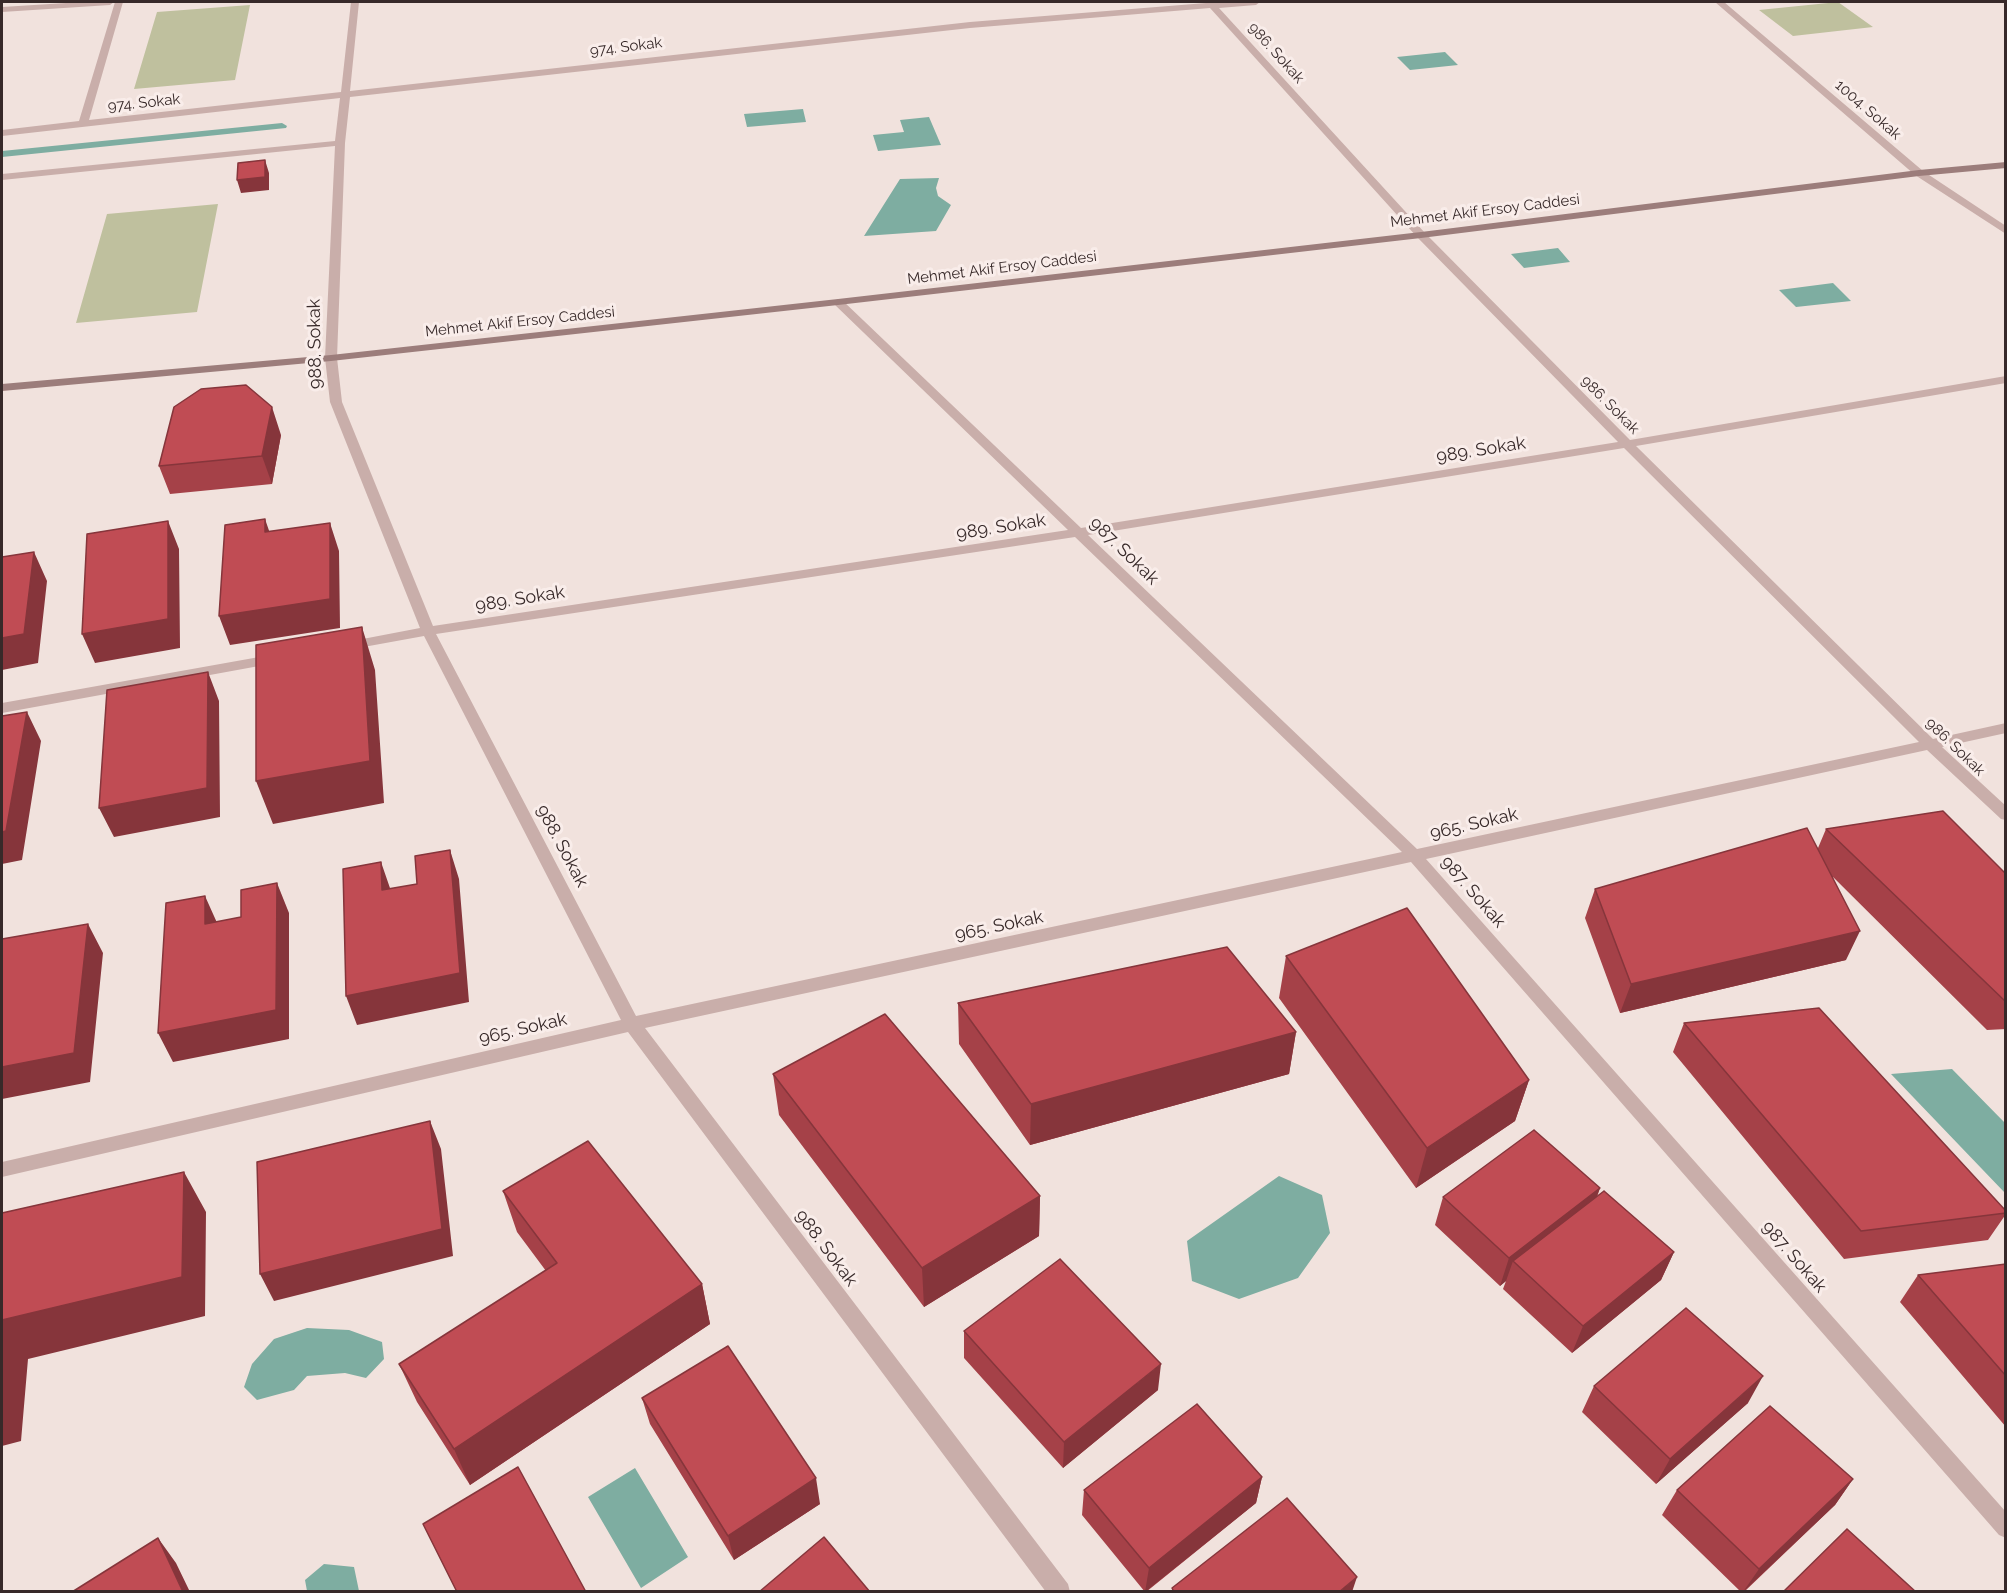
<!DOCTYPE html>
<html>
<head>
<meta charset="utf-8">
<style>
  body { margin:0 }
  #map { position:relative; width:2007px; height:1593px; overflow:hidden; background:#f1e2dd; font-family:Raleway,sans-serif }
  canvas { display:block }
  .frame { position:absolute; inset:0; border:3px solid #372929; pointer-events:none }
</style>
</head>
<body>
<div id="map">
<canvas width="2007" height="1593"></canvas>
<div class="frame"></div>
</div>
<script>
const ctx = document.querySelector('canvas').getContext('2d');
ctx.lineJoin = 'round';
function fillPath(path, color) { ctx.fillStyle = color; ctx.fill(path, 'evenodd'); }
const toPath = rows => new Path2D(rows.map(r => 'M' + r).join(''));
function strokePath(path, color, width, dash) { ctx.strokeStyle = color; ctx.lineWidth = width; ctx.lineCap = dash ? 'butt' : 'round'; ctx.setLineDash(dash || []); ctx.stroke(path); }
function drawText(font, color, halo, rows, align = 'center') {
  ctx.font = font + ' Raleway,sans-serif'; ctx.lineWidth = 6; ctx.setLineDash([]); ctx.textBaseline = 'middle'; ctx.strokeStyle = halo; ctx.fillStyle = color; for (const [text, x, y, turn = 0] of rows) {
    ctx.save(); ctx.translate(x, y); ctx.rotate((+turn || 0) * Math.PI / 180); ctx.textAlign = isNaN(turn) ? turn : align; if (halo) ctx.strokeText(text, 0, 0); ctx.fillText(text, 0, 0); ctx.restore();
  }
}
const green = toPath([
  [1838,2,1873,27,1793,36,1759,10],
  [250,5,235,80,134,89,157,12],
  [218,204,197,312,76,323,107,214]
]);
const water = toPath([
  [1445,52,1458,65,1410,70,1397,57],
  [803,109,806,122,747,127,744,114],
  [929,117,941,145,878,151,873,135,904,132,900,120],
  [939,178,936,188,938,196,951,205,936,231,864,236,900,179],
  [1558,248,1570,262,1524,268,1511,254],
  [1833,283,1851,301,1796,307,1779,290],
  [1952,1069,2005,1123,2005,1193,1891,1074],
  [1279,1176,1322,1195,1330,1233,1298,1278,1239,1299,1192,1281,1187,1241],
  [307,1328,349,1330,382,1342,384,1359,366,1378,345,1373,307,1376,294,1390,257,1400,244,1387,252,1364,274,1339],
  [635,1468,688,1557,641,1588,588,1497],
  [324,1564,354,1567,359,1591,307,1591,305,1580]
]);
const stream = toPath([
  [282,123,287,126,286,128,2,157,2,151,282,123]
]);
const street = toPath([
  [82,2,114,2,110,5,2,12,2,7,82,2],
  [115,2,123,2,89,120,341,92,351,2,359,2,350,91,970,22,1206,3,1205,2,1260,2,1256,5,1219,8,1425,233,1630,440,2006,376,2006,383,1636,446,1933,739,2006,723,2006,733,1942,747,2006,806,2006,820,2001,819,1927,750,1426,859,2006,1512,2006,1538,1999,1535,1411,862,645,1028,1068,1584,1070,1592,1046,1592,628,1032,2,1177,2,1162,621,1020,424,636,347,650,340,646,347,642,420,628,330,402,325,358,335,146,2,180,2,174,335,141,340,98,2,136,2,130,79,121,115,2],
  [1210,8,1417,237,1618,442,1081,528,842,300,838,299,832,302,834,304,1068,530,433,626,342,402,337,358,345,143,350,97,970,28,1210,8],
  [1624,448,1919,742,1417,849,1088,535,1624,448],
  [1075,537,1402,852,636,1016,436,634,1075,537],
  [1715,2,1724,2,1923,171,2006,226,2006,234,1915,175,1715,2],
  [276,654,283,659,281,662,2,713,2,703,276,654]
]);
const secondary = toPath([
  [2006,162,2006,168,1919,176,1421,238,838,305,331,361,2,391,2,384,331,355,838,299,1421,232,1919,170,2006,162]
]);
const wall = toPath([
  [281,435,272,484,170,494,159,466],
  [1826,829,2006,874,2006,1029,1987,1030,1833,877,1846,960,1620,1013,1585,918,1595,889,1818,848],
  [1286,956,1529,1080,1515,1121,1416,1188,1279,998],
  [958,1003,1296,1032,1289,1074,1030,1145,959,1044],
  [1684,1023,2006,1211,2006,1214,1988,1240,1844,1259,1673,1052],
  [773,1074,1040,1196,1039,1236,924,1307,779,1115],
  [1600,1188,1597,1197,1674,1252,1661,1280,1572,1353,1503,1289,1506,1281,1500,1286,1435,1225,1443,1197],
  [503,1191,702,1284,710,1324,470,1485,417,1402,399,1364,546,1271,517,1232],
  [2006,1264,2006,1427,1900,1302,1918,1275],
  [964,1331,1158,1390,1063,1468,964,1358],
  [1594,1386,1748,1403,1656,1484,1582,1412],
  [642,1398,820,1504,734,1560,650,1424],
  [1262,1477,1256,1503,1146,1592,1145,1592,1082,1515,1084,1490],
  [1853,1479,1835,1505,1744,1592,1741,1592,1662,1515,1677,1490]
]);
const shadedWall = toPath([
  [265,160,269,173,269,190,241,193,237,180],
  [272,407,281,435,272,484,262,456],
  [265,519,275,548,265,532],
  [168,521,179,549,180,648,95,663,82,634],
  [330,523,339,551,340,628,230,645,219,616],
  [34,552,47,581,38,663,2,670,2,638],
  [362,627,375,670,384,803,273,824,256,781],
  [208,672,219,701,220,817,114,837,99,808],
  [27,712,41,741,22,860,2,864,2,832],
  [450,850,459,879,469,1002,357,1025,346,996],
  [381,862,391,891,382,890],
  [277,883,289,913,289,1039,173,1062,158,1033],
  [205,896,218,925,205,924],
  [88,924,103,953,90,1082,2,1099,2,1067],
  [1860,931,1846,960,1620,1013,1631,984],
  [1296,1032,1289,1074,1030,1145,1031,1104],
  [1529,1080,1515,1121,1416,1188,1427,1148],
  [430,1121,441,1149,453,1256,274,1301,260,1274],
  [184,1172,206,1212,205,1316,28,1359,21,1441,2,1446,2,1320],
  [1600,1188,1589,1216,1513,1261,1506,1281,1500,1286,1509,1258],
  [1040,1196,1039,1236,924,1307,922,1268],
  [1674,1252,1661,1280,1572,1353,1583,1326],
  [702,1284,710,1324,470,1485,454,1449],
  [1161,1364,1158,1390,1063,1468,1064,1442],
  [1763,1376,1748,1403,1656,1484,1670,1459],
  [1262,1477,1256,1503,1145,1592,1149,1568],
  [816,1478,820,1504,734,1560,728,1536],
  [1853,1479,1835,1505,1743,1592,1759,1569],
  [158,1538,176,1563,190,1592,183,1592],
  [1357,1577,1352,1592,1339,1592]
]);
const building = toPath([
  [265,160,265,177,237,180,238,163,265,160],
  [246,385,272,407,262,456,159,466,174,407,201,389,246,385],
  [265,519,265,532,330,523,330,599,219,616,225,525,265,519],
  [168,521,168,619,82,634,87,534,168,521],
  [34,552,24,634,2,638,2,557,34,552],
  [362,627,370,761,256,781,256,645,362,627],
  [208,672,207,788,99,808,107,690,208,672],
  [27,712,6,831,2,832,2,716,27,712],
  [1943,811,2006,874,2006,1002,1826,829,1943,811],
  [1807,828,1860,931,1631,984,1595,889,1807,828],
  [450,850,460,973,346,996,343,869,381,862,382,890,417,884,415,856,450,850],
  [277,883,276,1010,158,1033,166,903,205,896,205,924,241,917,241,890,277,883],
  [1407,908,1529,1080,1427,1148,1286,956,1407,908],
  [88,924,74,1053,2,1067,2,939,88,924],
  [1227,947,1296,1032,1031,1104,958,1003,1227,947],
  [1819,1008,2006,1211,2006,1213,1861,1231,1684,1023,1819,1008],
  [885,1014,1040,1196,922,1268,773,1074,885,1014],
  [430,1121,442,1229,260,1274,257,1162,430,1121],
  [1534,1130,1600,1188,1509,1258,1443,1197,1534,1130],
  [588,1141,702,1284,454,1449,399,1364,557,1263,503,1191,588,1141],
  [184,1172,182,1277,2,1320,2,1213,184,1172],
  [1604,1191,1674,1252,1583,1326,1513,1261,1604,1191],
  [1060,1259,1161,1364,1064,1442,964,1331,1060,1259],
  [2006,1264,2006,1376,1918,1275,2006,1264],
  [1686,1308,1763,1376,1670,1459,1594,1386,1686,1308],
  [728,1346,816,1478,728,1536,642,1398,728,1346],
  [1197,1404,1262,1477,1149,1568,1084,1490,1197,1404],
  [1770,1406,1853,1479,1759,1569,1677,1490,1770,1406],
  [518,1467,586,1592,457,1592,423,1524,518,1467],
  [1287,1498,1357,1577,1339,1592,1174,1592,1172,1588,1287,1498],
  [1847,1529,1916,1592,1783,1592,1847,1529],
  [824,1537,870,1592,759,1592,824,1537],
  [158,1538,183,1592,72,1592,158,1538]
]);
const farStreetnames = [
  ["974. Sokak",626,47,-7],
  ["986. Sokak",1276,53,48],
  ["974. Sokak",144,103,-6],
  ["1004. Sokak",1868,110,41],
  ["Mehmet Akif Ersoy Caddesi",1485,211,-7],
  ["Mehmet Akif Ersoy Caddesi",1002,268,-7],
  ["Mehmet Akif Ersoy Caddesi",520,322,-6],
  ["986. Sokak",1610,405,45],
  ["986. Sokak",1955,747,44]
];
const streetNames = [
  ["988. Sokak",315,344,-91],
  ["989. Sokak",1481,450,-9],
  ["989. Sokak",1001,527,-9],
  ["987. Sokak",1124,551,44],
  ["989. Sokak",520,599,-9],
  ["965. Sokak",1474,824,-13],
  ["988. Sokak",562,846,62],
  ["987. Sokak",1473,892,49],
  ["965. Sokak",999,926,-12],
  ["965. Sokak",523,1029,-13],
  ["988. Sokak",826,1248,53],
  ["987. Sokak",1794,1257,49]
];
fillPath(green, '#bfc09e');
fillPath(water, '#7eada1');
fillPath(stream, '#7eada1');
fillPath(street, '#c9aeaa');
fillPath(secondary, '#9c7d7b');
fillPath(wall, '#a54148');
fillPath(shadedWall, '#86353b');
fillPath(building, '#c04c54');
strokePath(building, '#86353b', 1.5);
drawText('15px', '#372929', '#f9edea', farStreetnames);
drawText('18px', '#372929', '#f9edea', streetNames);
</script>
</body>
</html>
